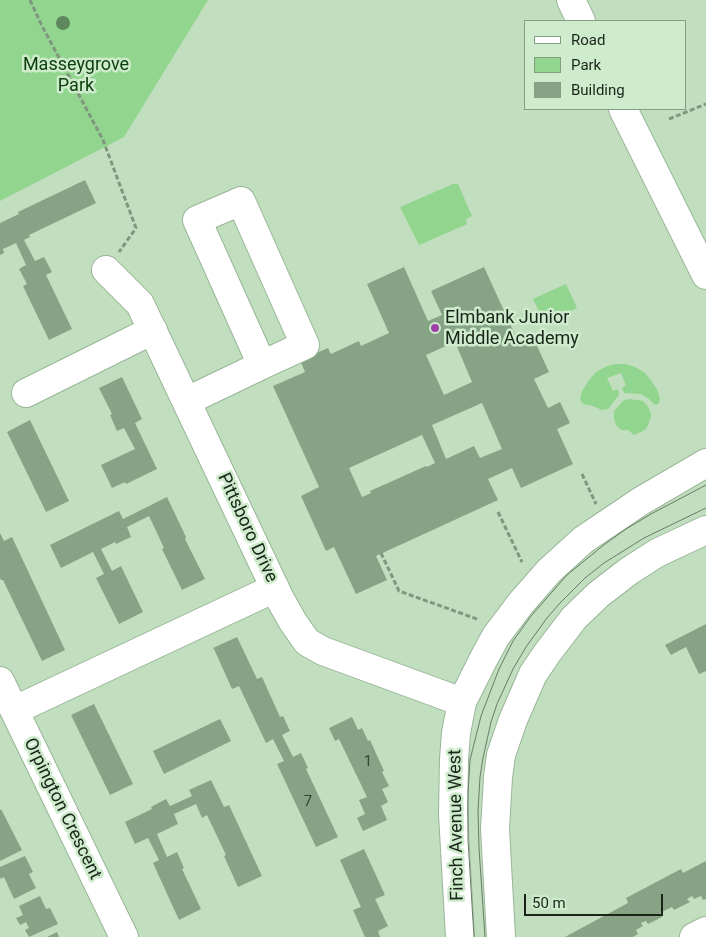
<!DOCTYPE html>
<html>
<head>
<meta charset="utf-8">
<style>
  body { margin:0 }
  #map { position:relative; width:706px; height:937px; overflow:hidden; background:#c1debf; font-family:Roboto,sans-serif }
  canvas { display:block }
  .legend { position:absolute; left:524px; top:20px; width:162px; height:90px; box-sizing:border-box; background:#ceebcc; border:1px solid #869c84; margin:0; padding:6px 9px; list-style:none; font-size:15px; color:#1a2519 }
  .legend li { display:flex; align-items:center; gap:10px; height:25px }
  .legend b { width:25px; border:1px solid #869c84 }
  .scale { position:absolute; left:524px; top:894px; width:139px; height:22px; box-sizing:border-box; border:2px solid #1a2519; border-top:0; padding-left:6px; font-size:15px; line-height:18px; white-space:nowrap; color:#1a2519; -webkit-text-stroke:4px #ceebcc; paint-order:stroke }
</style>
</head>
<body>
<div id="map">
<canvas width="706" height="937"></canvas>
<ul class="legend">
<li><b style="height:6px;background:#fff"></b>Road</li>
<li><b style="height:14px;background:#91d58e"></b>Park</li>
<li><b style="height:14px;background:#87a385"></b>Building</li>
</ul>
<div class="scale">50 m</div>
</div>
<script>
const ctx = document.querySelector('canvas').getContext('2d');
ctx.lineJoin = 'round';
function fillPath(path, color) { ctx.fillStyle = color; ctx.fill(path, 'evenodd'); }
const toPath = rows => new Path2D(rows.map(r => 'M' + r).join(''));
function strokePath(path, color, width, dash) { ctx.strokeStyle = color; ctx.lineWidth = width; ctx.lineCap = dash ? 'butt' : 'round'; ctx.setLineDash(dash || []); ctx.stroke(path); }
function drawText(font, color, halo, rows, align = 'center') {
  ctx.font = font + ' Roboto,sans-serif'; ctx.lineWidth = 5; ctx.setLineDash([]); ctx.textBaseline = 'middle'; ctx.strokeStyle = halo; ctx.fillStyle = color; for (const [text, x, y, turn = 0] of rows) {
    ctx.save(); ctx.translate(x, y); ctx.rotate((+turn || 0) * Math.PI / 180); ctx.textAlign = isNaN(turn) ? turn : align; if (halo) ctx.strokeText(text, 0, 0); ctx.fillText(text, 0, 0); ctx.restore();
  }
}
const green = toPath([
  [0,0,208,0,124,137,0,201],
  [453,184,458,184,472,216,466,219,467,224,419,245,400,207],
  [566,284,577,308,545,323,533,299],
  [615,364,626,364,635,367,645,373,650,379,657,389,660,399,659,403,657,405,654,404,649,399,641,394,624,393,622,388,626,385,621,373,607,378,613,391,618,389,619,395,608,409,602,410,590,405,583,404,580,399,582,391,589,380,596,372,607,366],
  [630,399,643,401,647,405,650,411,651,416,649,423,646,429,641,432,634,435,628,430,621,430,616,425,614,418,614,411,624,400]
]);
const building = toPath([
  [85,180,96,203,29,235,30,237,24,240,35,261,44,257,52,272,46,275,72,329,49,340,23,286,27,284,19,269,26,265,16,243,3,249,4,253,0,255,0,223,19,214,18,212],
  [404,267,428,321,442,315,431,291,484,267,517,339,531,333,549,372,534,379,548,408,560,402,570,423,557,429,573,464,521,488,512,468,488,479,498,500,376,556,387,580,356,594,334,547,326,551,301,496,319,487,273,386,305,372,300,360,328,348,331,354,359,341,361,346,389,333,367,284],
  [455,342,472,382,444,395,426,355],
  [482,403,502,449,480,458,474,446,446,459,432,425],
  [422,435,435,463,427,467,426,466,370,491,371,493,362,497,349,468],
  [122,377,142,419,135,423,157,469,126,484,125,482,112,488,101,465,135,449,124,428,117,431,110,415,112,414,99,388],
  [30,420,69,501,46,512,7,432],
  [167,497,186,537,185,539,205,579,182,590,162,549,164,548,149,516,127,527,131,537,116,544,115,542,101,549,112,571,121,566,143,612,119,624,96,578,104,574,93,552,61,568,50,545,119,511,123,519],
  [0,533,4,541,12,537,65,650,42,661,3,580,1,580,0,578],
  [706,624,706,671,699,674,686,647,671,655,665,645],
  [237,637,257,679,262,677,280,717,283,716,290,731,282,735,293,757,301,753,308,768,306,769,338,837,316,847,277,764,284,761,273,739,266,743,239,686,232,689,214,649,213,648],
  [94,704,133,784,110,795,71,715],
  [352,717,358,730,362,728,368,741,370,740,384,771,382,772,389,786,382,789,388,802,381,806,387,820,363,831,357,818,365,814,359,800,367,797,339,739,335,741,329,728],
  [220,719,231,741,164,774,153,751],
  [211,780,224,807,229,805,262,876,238,887,224,856,226,855,207,815,202,818,196,804,174,814,178,824,157,834,167,857,177,852,184,868,182,869,201,909,179,920,153,863,159,860,148,838,135,844,125,822,152,809,151,807,166,799,170,806,192,796,189,790],
  [1,809,22,850,0,861,0,810],
  [364,849,385,895,375,899,388,926,378,931,380,937,365,937,353,910,361,907,340,860],
  [25,856,33,872,29,874,36,888,14,899,4,877,1,879,0,877,0,867],
  [706,861,706,899,703,900,701,896,694,899,692,896,687,899,690,902,674,910,672,907,660,913,662,917,648,924,646,921,641,923,643,926,636,930,638,934,633,937,565,937,628,903,626,898,681,869,683,873],
  [40,896,46,909,50,908,58,924,29,937,25,930,29,928,26,922,20,925,16,918,23,915,19,906],
  [57,932,59,937,47,937]
]);
const path = toPath([
  [30,0,41,24,103,140,136,228,119,252],
  [669,119,706,104],
  [582,474,596,504],
  [498,512,522,562],
  [381,553,399,591,477,619]
]);
const minor = toPath([
  [106,270,140,304,280,599,293,622,307,642,323,651,462,702],
  [26,393,153,330],
  [187,401,262,365,305,345,241,201,197,220,262,365],
  [0,681,124,937],
  [15,710,275,588],
  [694,937,706,931]
]);
const major = toPath([
  [571,0,581,21],
  [623,109,706,275],
  [460,937,453,814,454,759,456,733,462,702,484,658,496,636,521,603,549,571,583,540,641,501,706,463],
  [501,937,495,829,498,777,501,755,513,720,533,674,548,652,574,618,599,594,629,571,657,553,706,530]
]);
const tram = toPath([
  [474,937,468,840,468,794,470,760,481,716,499,669,513,641,531,616,567,575,605,544,626,529,651,514,706,485],
  [485,937,479,848,478,811,480,777,483,758,491,722,497,704,513,669,526,647,547,618,560,603,585,578,604,563,644,538,706,508]
]);
const trees = [
  [63,23]
];
const markers = [
  [435,328,5,"#9e40a8"]
];
const numberNames = [
  ["1",368,762],
  ["7",308,802]
];
const parkNames = [
  ["Masseygrove",76,65],
  ["Park",76,86]
];
const poiNames = [
  ["Elmbank Junior",445,318],
  ["Middle Academy",445,339]
];
const streetNames = [
  ["Pittsboro Drive",247,528,65],
  ["Orpington Crescent",62,809,64],
  ["Finch Avenue West",457,825,-91]
];
fillPath(green, '#91d58e');
fillPath(building, '#87a385');
strokePath(minor, '#99b698', 30);
strokePath(major, '#99b698', 30);
strokePath(path, '#80967f', 3, [5, 2.5]);
strokePath(minor, '#fff', 28);
strokePath(major, '#fff', 28);
strokePath(tram, '#687b66', 1);
ctx.fillStyle = '#5e875e';
for (const [x, y] of trees) { ctx.beginPath(); ctx.arc(x, y, 7, 0, 2 * Math.PI); ctx.fill(); }
for (const [x, y, r, color] of markers) { const dot = new Path2D(); dot.arc(x, y, r, 0, 2 * Math.PI); ctx.fillStyle = color; ctx.fill(dot); strokePath(dot, '#ceebcc', 2); }
drawText('15px', '#354434', null, numberNames);
drawText('18px', '#0d400f', '#ceebcc', parkNames);
drawText('18px', '#1a2519', '#ceebcc', poiNames, 'left');
drawText('18px', '#1a2519', '#ceebcc', streetNames);
</script>
</body>
</html>
